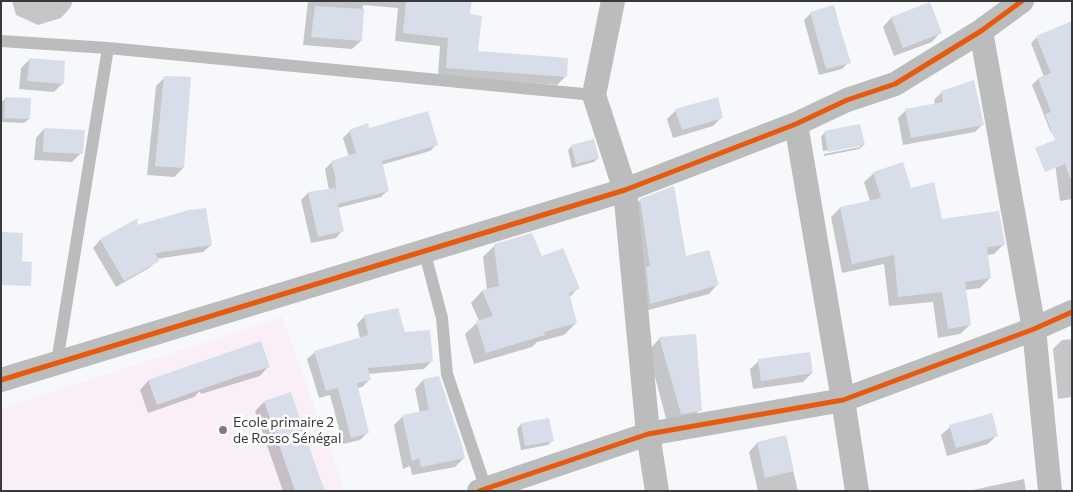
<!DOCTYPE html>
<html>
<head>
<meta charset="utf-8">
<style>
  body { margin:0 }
  #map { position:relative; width:1073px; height:492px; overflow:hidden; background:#f6f8fb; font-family:Commissioner,sans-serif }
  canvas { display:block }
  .frame { position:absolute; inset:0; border:2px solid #38393a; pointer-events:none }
</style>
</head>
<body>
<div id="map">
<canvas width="1073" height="492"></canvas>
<div class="frame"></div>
</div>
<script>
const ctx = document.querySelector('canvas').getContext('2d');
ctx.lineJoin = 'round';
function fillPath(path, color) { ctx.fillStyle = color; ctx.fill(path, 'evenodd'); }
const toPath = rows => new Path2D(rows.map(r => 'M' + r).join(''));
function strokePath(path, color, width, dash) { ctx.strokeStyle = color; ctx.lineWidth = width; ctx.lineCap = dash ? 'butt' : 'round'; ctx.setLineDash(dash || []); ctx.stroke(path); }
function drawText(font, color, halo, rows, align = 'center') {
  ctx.font = font + ' Commissioner,sans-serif'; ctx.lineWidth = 5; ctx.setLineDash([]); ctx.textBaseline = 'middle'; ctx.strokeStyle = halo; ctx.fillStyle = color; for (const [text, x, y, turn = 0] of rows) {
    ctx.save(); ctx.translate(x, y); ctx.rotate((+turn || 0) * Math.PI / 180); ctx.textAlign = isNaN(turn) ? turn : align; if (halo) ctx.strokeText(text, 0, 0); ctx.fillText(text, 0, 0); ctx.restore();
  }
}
const education = toPath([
  [282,317,345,491,1,491,1,409]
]);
const shadow = toPath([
  [12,1,73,1,70,8,61,18,38,25,16,15],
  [308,1,470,1,469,16,477,52,565,77,557,85,438,76,440,46,395,41,398,8,363,5,361,41,352,49,303,45],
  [834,6,849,62,842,69,819,75,804,20,811,13],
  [891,18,940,33,932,42,894,56,883,27],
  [1037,37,1072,125,1051,133,1032,85,1038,79,1044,77,1031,43],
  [30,59,63,83,54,92,19,89,21,68],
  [165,77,190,79,183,168,174,177,147,175,156,86],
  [942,92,982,125,975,132,903,145,898,118,906,110,935,105,934,100],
  [6,98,29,119,24,123,1,122,1,102],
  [676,110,722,117,713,126,673,138,667,119],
  [44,129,81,153,72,162,34,160,36,138],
  [368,129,437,144,430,151,381,165,388,190,381,197,338,208,342,231,336,238,311,243,301,200,308,193,329,190,325,169,332,162,349,157,343,138,350,131],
  [825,132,864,145,859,149,824,156,824,154,860,147,860,145,823,151,821,137],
  [572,146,598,158,594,162,572,168,568,150],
  [1072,155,1072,199,1060,201,1055,164],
  [874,173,910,189,941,221,1004,244,994,254,987,255,990,278,980,288,965,290,970,325,960,334,938,338,933,302,889,306,884,264,842,273,831,217,840,208,870,201,864,182],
  [640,200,685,258,717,285,709,294,641,312,631,209],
  [136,220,136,227,211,245,203,252,156,259,157,261,149,268,116,287,93,248,100,240],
  [495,245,578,288,569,298,576,323,564,335,537,342,532,347,474,364,465,334,479,321,471,303,482,291,487,290,483,257],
  [365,316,404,334,431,362,424,369,368,374,369,380,362,387,357,388,368,432,360,440,343,444,330,395,319,398,307,359,315,352,360,338,357,324],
  [660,338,700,410,688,423,668,426,648,351],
  [1072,339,1072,397,1058,399,1053,349,1062,340],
  [759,361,812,373,803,382,753,389,750,369],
  [268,367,260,376,201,394,200,391,194,397,148,413,140,390,148,381],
  [423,380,464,458,455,467,412,475,410,466,403,469,394,425,403,416,420,413,415,389],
  [290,393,324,491,283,491,255,411,264,402],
  [521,424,552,441,548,445,521,450,517,429],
  [950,427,997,435,988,444,947,456,941,435],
  [785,437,798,491,758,491,749,452,757,443],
  [1024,479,1026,491,968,491]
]);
const building = toPath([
  [406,1,472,1,470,14,482,16,478,51,568,58,567,77,446,68,448,38,403,33],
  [930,2,942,33,903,48,891,17],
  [833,5,851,63,826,69,810,12],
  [315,6,364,9,362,41,311,37],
  [1072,21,1072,178,1070,178,1065,164,1045,172,1035,148,1055,140,1045,114,1051,112,1038,78,1051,73,1036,36],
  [30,58,65,61,64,84,27,81],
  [164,76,191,77,184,168,155,166],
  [974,80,984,125,911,138,905,109,943,102,941,91],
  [5,97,31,98,30,119,4,118],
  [718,97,723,118,682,130,675,109],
  [428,111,438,145,382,161,389,191,338,204,344,231,318,237,308,192,335,188,336,195,335,176,331,161,356,153,349,130,368,123,369,128],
  [860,124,865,145,828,152,824,131],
  [44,128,85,130,83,154,43,152],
  [594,139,599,158,576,164,571,145],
  [903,162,911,188,934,182,942,219,999,211,1005,245,987,247,991,278,965,282,971,325,948,329,942,292,898,297,894,255,852,264,840,207,881,198,873,172],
  [674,186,686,256,709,250,719,285,650,304,646,267,650,266,640,199],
  [206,208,212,245,155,253,159,261,124,281,100,239,138,218,137,225,189,210],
  [1,232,23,233,22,261,32,262,31,286,1,285],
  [532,233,542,256,563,248,580,289,569,293,577,323,544,332,545,335,486,353,476,321,493,316,482,290,499,286,494,244],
  [398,308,405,332,430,330,433,362,368,368,371,380,357,383,369,433,351,438,338,388,326,391,314,351,368,335,364,315],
  [696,334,702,411,681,414,659,337],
  [261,341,270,367,239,376,157,405,148,380],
  [810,352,813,373,761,381,758,359],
  [439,376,462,445,465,458,421,467,419,458,412,461,402,415,429,410,423,379],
  [291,392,313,459,325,491,295,491,264,401],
  [992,413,998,436,956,448,949,425],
  [549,418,554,441,525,446,521,423],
  [786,435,794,471,765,478,757,442]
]);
const lane = toPath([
  [1,41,108,48,594,95],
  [424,250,442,318,447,374,486,489],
  [57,362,108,48]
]);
const street = toPath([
  [613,1,594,95,625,190,648,434,657,491],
  [981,31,1034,329,1050,491],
  [796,124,843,400,857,491],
  [1,380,625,190,796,124,847,100,895,84,981,31,1022,1],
  [479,491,648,434,843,400,1034,329,1072,312]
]);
const cycleway = toPath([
  [1,380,625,190,796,124,847,100,895,84,981,31,1022,1],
  [479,491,648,434,843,400,1034,329,1072,312]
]);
const markers = [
  [223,430,5,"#7a7c7e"]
];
const poiNames = [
  ["Ecole primaire 2",233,422],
  ["de Rosso Sénégal",233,438]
];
fillPath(education, '#faeef7');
fillPath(shadow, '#0003');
fillPath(building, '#d7dee9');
strokePath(lane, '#bbbcbc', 12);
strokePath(street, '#bbbcbc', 24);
strokePath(cycleway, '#e8590c', 5);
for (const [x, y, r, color] of markers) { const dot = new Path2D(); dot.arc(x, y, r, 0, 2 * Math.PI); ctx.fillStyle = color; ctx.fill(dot); strokePath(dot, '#fff', 2); }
drawText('14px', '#38393a', '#fff', poiNames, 'left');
</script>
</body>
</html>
